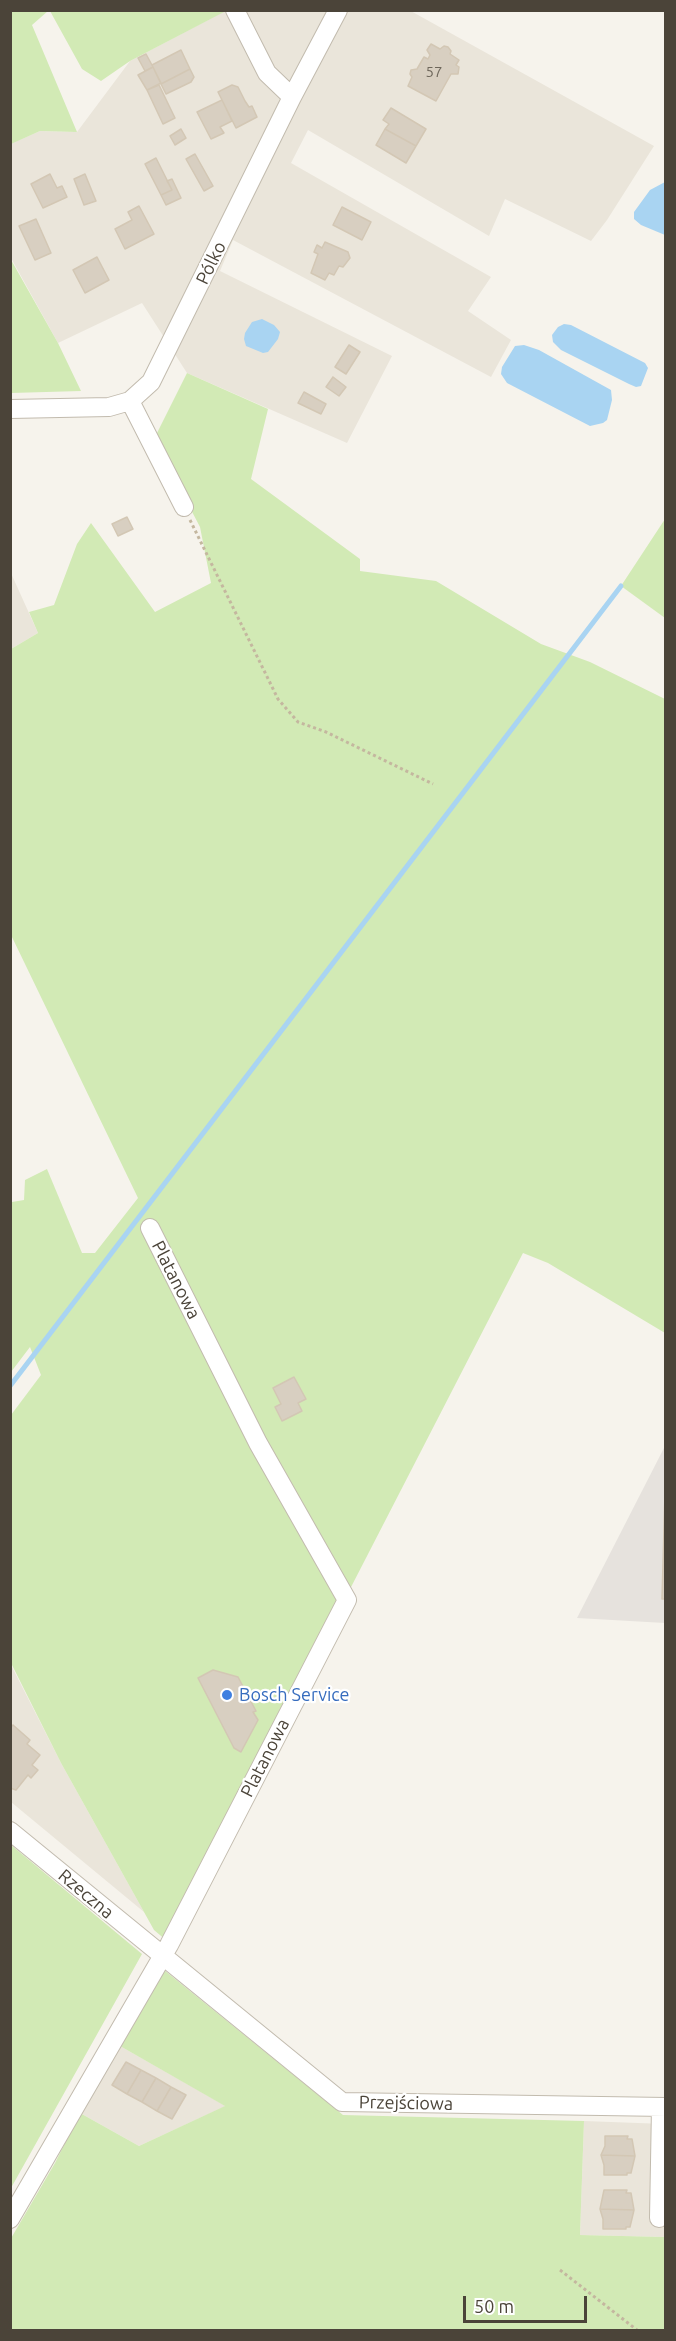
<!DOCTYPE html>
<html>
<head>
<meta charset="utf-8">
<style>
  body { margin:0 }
  #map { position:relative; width:676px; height:2341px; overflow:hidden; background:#f6f3ec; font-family:Ubuntu,sans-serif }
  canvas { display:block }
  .frame { position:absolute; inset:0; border:12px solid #4b4439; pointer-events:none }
  .scale { position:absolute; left:463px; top:2296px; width:124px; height:27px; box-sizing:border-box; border:3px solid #4b4439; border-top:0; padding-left:8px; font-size:18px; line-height:21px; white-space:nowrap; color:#4b4439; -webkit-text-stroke:4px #fff; paint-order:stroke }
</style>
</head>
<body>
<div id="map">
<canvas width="676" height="2341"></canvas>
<div class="frame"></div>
<div class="scale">50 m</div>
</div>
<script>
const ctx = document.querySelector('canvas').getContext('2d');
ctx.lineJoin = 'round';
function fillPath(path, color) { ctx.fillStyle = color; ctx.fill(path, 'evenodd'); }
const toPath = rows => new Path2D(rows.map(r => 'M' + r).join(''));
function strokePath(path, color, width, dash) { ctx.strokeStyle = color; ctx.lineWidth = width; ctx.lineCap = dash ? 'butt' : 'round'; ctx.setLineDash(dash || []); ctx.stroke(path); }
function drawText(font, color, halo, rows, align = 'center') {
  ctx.font = font + ' Ubuntu,sans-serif'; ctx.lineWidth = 4.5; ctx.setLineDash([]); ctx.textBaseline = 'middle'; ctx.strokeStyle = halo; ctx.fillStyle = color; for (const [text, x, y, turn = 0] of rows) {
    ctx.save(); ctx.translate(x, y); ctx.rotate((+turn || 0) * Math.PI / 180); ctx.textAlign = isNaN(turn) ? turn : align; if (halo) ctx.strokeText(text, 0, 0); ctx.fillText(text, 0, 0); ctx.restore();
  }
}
const residential = toPath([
  [409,10,654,146,607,220,591,241,505,199,489,236,308,130,291,163,491,277,468,311,511,340,491,377,233,240,220,271,392,356,347,443,187,373,142,303,58,343,11,258,10,144,40,131,77,132,130,61,223,12,223,11],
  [10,571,38,633,11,649,10,649],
  [10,1663,61,1763,144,1912,11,1802],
  [120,2046,226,2106,139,2146,80,2113],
  [584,2121,665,2124,665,2237,580,2235]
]);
const industrial = toPath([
  [665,1446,665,1623,577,1618]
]);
const green = toPath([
  [10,11,48,11,32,25,77,132,40,131,11,144],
  [223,11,224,12,130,61,101,81,82,69,50,11],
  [10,258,58,343,81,391,11,393],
  [187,373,268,409,251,479,360,559,360,571,436,581,541,644,590,662,665,699,665,1333,548,1263,523,1253,245,1793,167,1941,154,1930,61,1763,11,1663,11,1415,41,1375,30,1347,11,1372,11,1199,12,1202,24,1200,25,1180,47,1169,82,1253,95,1253,138,1198,11,935,11,649,38,633,29,612,54,605,77,544,91,523,155,612,211,583,200,527,154,439],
  [665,519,665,618,621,586],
  [11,1845,142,1954,11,2188],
  [164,1970,343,2115,584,2121,580,2235,665,2237,665,2330,11,2330,10,2240,55,2163,80,2113,139,2146,225,2106,120,2046]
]);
const water = toPath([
  [665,182,665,235,641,225,634,219,634,212,650,190],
  [262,319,274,325,280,332,278,339,268,352,263,353,246,346,244,339,245,333,252,322],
  [564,324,571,325,645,363,648,368,641,386,636,387,629,384,561,350,553,342,552,335,558,327],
  [524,345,539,350,611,390,612,400,607,420,603,423,590,426,507,383,501,374,502,367,515,346]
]);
const stream = toPath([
  [10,1386,621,586]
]);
const building = toPath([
  [431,44,440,49,444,46,448,47,451,51,450,54,459,60,456,65,459,67,458,74,451,74,436,101,408,86,412,77,410,74,411,70,417,69,424,57,428,59,430,55,427,50,431,44],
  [181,50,190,69,161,84,152,65,181,50],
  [146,54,153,67,145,71,138,58,146,54],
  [153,67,161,83,147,90,138,75,153,67],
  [190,69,194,77,191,82,166,94,161,84,190,69],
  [159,85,175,118,163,124,147,90,159,85],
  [232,85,238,87,245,101,249,107,252,106,257,117,236,128,218,92,232,85],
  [222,100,232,121,220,127,224,133,211,139,197,112,222,100],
  [391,108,426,129,416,146,385,129,389,124,383,120,391,108],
  [181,129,186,138,175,145,170,136,181,129],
  [385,129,416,146,406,163,376,145,385,129],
  [195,154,213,186,204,191,186,159,195,154],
  [156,158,172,190,161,195,145,164,156,158],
  [50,174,57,188,62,186,67,197,43,208,31,184,50,174],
  [85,174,96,201,84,205,74,179,85,174],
  [172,179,181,198,166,205,161,195,172,190,167,181,172,179],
  [139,206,154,234,125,249,115,229,132,220,128,212,139,206],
  [342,207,371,222,362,240,333,225,342,207],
  [36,219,51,253,35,260,19,226,36,219],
  [325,242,348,252,350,258,343,267,339,266,334,275,329,273,325,280,311,273,318,254,314,252,317,245,322,248,325,242],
  [97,257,109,280,85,293,73,270,97,257],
  [349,345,360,352,346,374,335,367,349,345],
  [333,377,346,387,339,396,326,387,333,377],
  [304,392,326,404,321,414,298,403,304,392],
  [127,517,133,529,118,536,112,524,127,517],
  [294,1377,306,1399,298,1403,302,1411,282,1421,275,1407,281,1404,273,1388,294,1377],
  [665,1493,666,1493,666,1599,662,1599,665,1493],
  [213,1670,238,1677,256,1711,253,1712,258,1720,241,1752,234,1748,198,1678,213,1670],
  [13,1725,30,1740,27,1744,40,1755,32,1765,38,1770,31,1778,28,1775,16,1790,10,1788,10,1728,13,1725],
  [126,2062,141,2070,127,2094,112,2085,126,2062],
  [141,2070,156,2078,142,2102,127,2094,141,2070],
  [156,2078,171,2087,157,2111,142,2102,156,2078],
  [171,2087,186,2095,172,2119,157,2111,171,2087],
  [605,2136,628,2136,627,2139,632,2139,635,2156,601,2155,605,2146,605,2136],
  [601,2155,635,2156,631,2173,627,2173,627,2175,604,2175,604,2165,601,2155],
  [604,2190,627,2190,626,2193,631,2193,634,2210,600,2209,604,2190],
  [600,2209,634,2210,630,2227,626,2227,626,2229,603,2229,603,2219,600,2209]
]);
const path = toPath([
  [190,520,278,699,298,722,326,732,433,784],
  [560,2270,637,2330]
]);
const minor = toPath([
  [235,10,267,73,292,97],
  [130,401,184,507],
  [10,409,109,407,130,401,151,382,292,97,338,10],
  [10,1831,342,2102,666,2107],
  [659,2218,661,2107],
  [10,2219,169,1945,347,1600,258,1443,150,1228]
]);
const markers = [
  [227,1695,6,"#3f7fe0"]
];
const numberNames = [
  ["57",434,72]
];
const streetNames = [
  ["Pólko",211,263,-64],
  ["Platanowa",176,1280,63],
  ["Platanowa",265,1758,-63],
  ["Rzeczna",86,1894,40],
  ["Przejściowa",406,2103,1]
];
const shopNames = [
  ["Bosch Service",239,1695]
];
fillPath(residential, '#eae5da');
fillPath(industrial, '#e6e2dd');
fillPath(green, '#d2eab5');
fillPath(water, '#a9d4f2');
strokePath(stream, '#a9d4f2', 5);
fillPath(building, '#d8cfc1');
strokePath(building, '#d3c7b4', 1.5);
strokePath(minor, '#c2bbae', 20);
strokePath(path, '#c4b79f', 3, [3, 3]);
strokePath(minor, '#fff', 18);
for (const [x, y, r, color] of markers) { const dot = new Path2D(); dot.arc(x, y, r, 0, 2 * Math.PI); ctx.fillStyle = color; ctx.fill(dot); strokePath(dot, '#fff', 2); }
drawText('15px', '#6e675b', null, numberNames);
drawText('18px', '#4b4439', '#fff', streetNames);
drawText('18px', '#366cbe', '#fff', shopNames, 'left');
</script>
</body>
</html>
